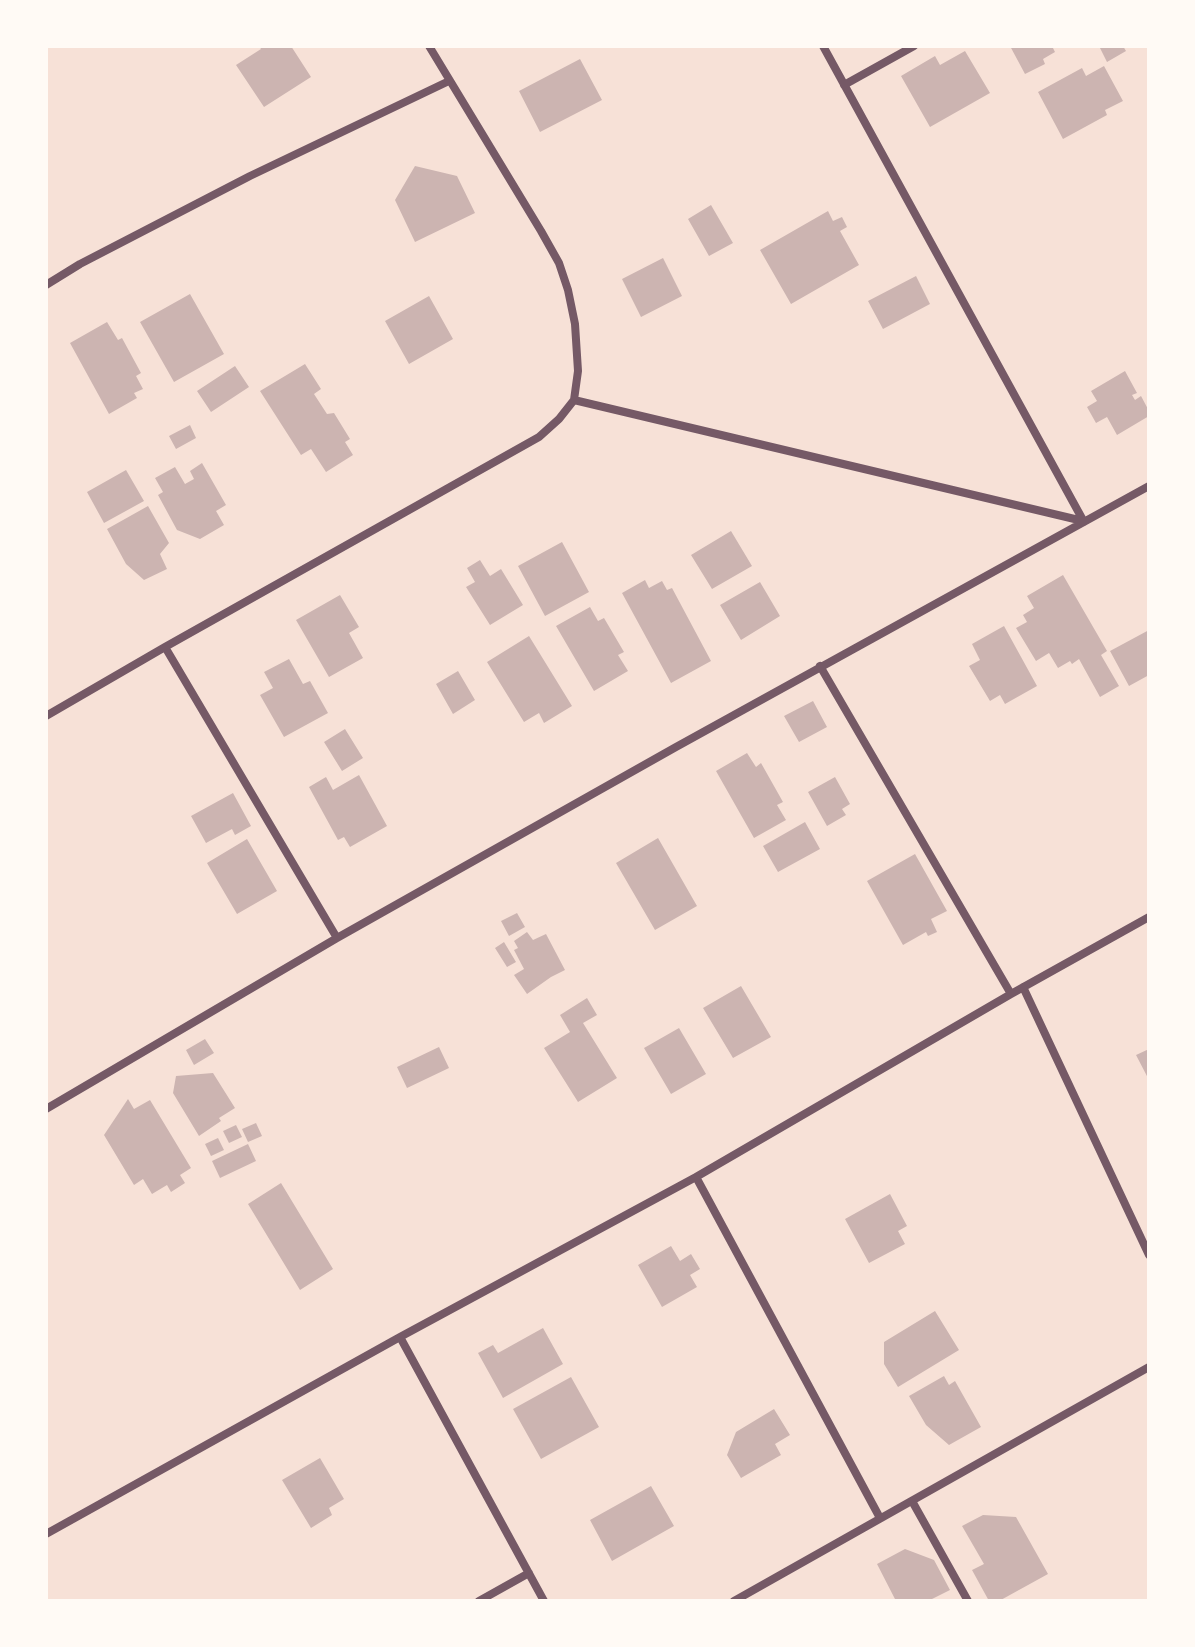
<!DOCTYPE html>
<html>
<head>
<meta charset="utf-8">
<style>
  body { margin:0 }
  #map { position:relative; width:1195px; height:1647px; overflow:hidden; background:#f7e1d7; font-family:"Roboto Serif",serif }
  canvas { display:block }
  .frame { position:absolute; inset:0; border:48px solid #fffaf5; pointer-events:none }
</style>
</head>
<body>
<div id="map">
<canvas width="1195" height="1647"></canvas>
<div class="frame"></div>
</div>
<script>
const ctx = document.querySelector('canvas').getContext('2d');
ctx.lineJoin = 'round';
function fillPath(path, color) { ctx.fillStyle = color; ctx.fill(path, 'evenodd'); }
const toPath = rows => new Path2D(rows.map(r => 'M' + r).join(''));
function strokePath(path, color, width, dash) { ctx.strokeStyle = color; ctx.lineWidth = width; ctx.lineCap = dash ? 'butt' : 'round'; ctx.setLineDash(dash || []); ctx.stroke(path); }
const building = toPath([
  [259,46,291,46,311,77,264,107,236,65,261,49],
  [1010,46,1052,46,1055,52,1043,59,1045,64,1025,74],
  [1099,46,1123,46,1126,51,1107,62],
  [965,51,990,93,930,127,901,76,935,56,940,65],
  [580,59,602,100,540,132,519,91],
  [1104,66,1123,101,1105,110,1107,115,1063,139,1038,92,1082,68,1086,76],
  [415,166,457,176,475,213,415,242,395,200],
  [711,205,733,243,709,256,688,219],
  [828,211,833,221,842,217,847,227,840,231,859,265,791,304,760,250],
  [663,258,682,296,641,317,622,279],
  [916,276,930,304,883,329,868,301],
  [190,294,224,354,174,382,140,322],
  [429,296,453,339,409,364,385,321],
  [107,322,118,340,122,338,141,373,136,376,143,389,134,393,137,398,109,414,70,343],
  [305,364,321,389,314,394,327,414,334,413,350,439,345,442,353,455,326,472,311,449,301,455,260,391],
  [235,366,249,387,211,412,197,391],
  [1125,371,1137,393,1132,395,1135,400,1141,396,1149,411,1149,416,1117,435,1107,417,1096,423,1087,407,1097,401,1091,391],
  [190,425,196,438,176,449,169,436],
  [202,463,226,505,216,511,224,525,200,539,177,530,158,495,163,492,155,478,175,467,185,484,194,479,190,471],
  [126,470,144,501,104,523,87,492],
  [148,506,169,543,160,554,167,569,144,580,126,564,107,529],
  [731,531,752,566,712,589,691,555],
  [562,542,589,592,545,616,518,566],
  [480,560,490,576,501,569,523,605,490,625,466,587,475,582,467,568],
  [1063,575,1107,651,1101,655,1119,686,1100,697,1079,659,1072,664,1070,661,1058,668,1049,653,1036,661,1016,628,1027,622,1023,615,1034,608,1027,596],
  [645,580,649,588,662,581,667,590,672,588,711,661,671,683,622,593],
  [760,582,780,616,741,640,720,605],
  [340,595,359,627,349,633,363,658,329,677,296,620],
  [590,607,598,621,604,618,624,652,618,655,628,671,594,691,556,626],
  [1004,626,1037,686,1005,704,1000,695,990,701,969,666,980,660,972,644],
  [1149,630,1149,675,1129,686,1110,651],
  [529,636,572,706,544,723,539,713,524,722,487,662],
  [289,659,303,684,310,681,328,713,284,737,260,695,273,688,264,672],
  [458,671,475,700,453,714,436,684],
  [813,701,827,727,799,742,784,716],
  [345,729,363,758,342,771,324,742],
  [747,753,756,767,761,763,783,802,777,805,786,820,754,838,716,771],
  [359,775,387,826,350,847,344,837,338,840,309,787,326,777,333,790],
  [835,777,850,804,842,809,846,815,827,826,808,792],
  [233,793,251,826,235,835,232,829,206,843,191,816],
  [805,822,820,849,778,872,763,846],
  [658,838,697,906,655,930,616,863],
  [247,839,277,891,237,914,207,863],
  [915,854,947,911,931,919,937,932,928,936,926,932,903,945,867,881],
  [517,913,525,927,509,936,501,921],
  [527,932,533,940,546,934,565,970,551,977,527,994,514,975,524,969,514,950,518,948,514,941],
  [504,942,516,962,507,967,495,948],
  [741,986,771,1037,733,1058,703,1008],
  [587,998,597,1015,583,1023,617,1078,578,1102,544,1048,570,1032,560,1015],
  [679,1028,706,1074,671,1094,644,1048],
  [205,1039,214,1053,194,1065,186,1050],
  [439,1047,449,1068,407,1088,397,1067],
  [1149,1049,1149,1080,1136,1055],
  [213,1073,235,1108,219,1118,221,1121,199,1136,173,1093,176,1076],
  [128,1099,134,1109,150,1100,191,1168,180,1175,185,1183,171,1192,167,1185,152,1194,143,1179,134,1185,104,1135],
  [256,1123,262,1136,248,1142,242,1129],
  [236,1125,242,1137,229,1143,223,1131],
  [218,1138,224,1150,211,1156,205,1144],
  [248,1144,256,1161,220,1178,212,1161],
  [281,1183,333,1269,300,1290,248,1204],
  [890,1194,907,1226,898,1231,905,1244,869,1263,845,1219],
  [671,1246,680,1261,691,1254,700,1269,690,1275,697,1287,662,1307,638,1265],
  [935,1311,959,1350,898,1387,884,1364,884,1342],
  [543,1328,563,1364,503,1398,478,1353,493,1345,498,1353],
  [944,1376,949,1385,955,1381,981,1427,949,1445,926,1425,909,1396],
  [571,1377,599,1427,541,1459,513,1409],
  [774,1409,790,1435,775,1444,781,1455,741,1478,727,1455,736,1432],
  [320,1458,344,1499,329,1508,332,1515,311,1528,282,1480],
  [651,1486,674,1526,612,1561,590,1520],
  [983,1515,1016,1517,1048,1574,999,1601,989,1601,972,1570,984,1564,962,1526],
  [905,1549,934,1560,950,1590,928,1601,896,1601,877,1564]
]);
const minor = toPath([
  [823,46,1084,522],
  [844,85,914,46],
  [46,285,80,264,250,176,449,81],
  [574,400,1083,521],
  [165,647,337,938],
  [820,666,1011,994],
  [46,716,165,647,539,437,559,419,574,400,578,371,575,324,568,290,559,263,541,231,429,46],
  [1023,987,1149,1255],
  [46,1109,337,938,676,747,1149,486],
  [696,1177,880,1518],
  [400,1337,544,1601],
  [912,1501,968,1601],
  [46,1534,400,1337,696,1177,1011,994,1149,917],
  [479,1601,529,1573],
  [734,1601,1149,1367]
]);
fillPath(building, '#ccb4b1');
strokePath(minor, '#755966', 8);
</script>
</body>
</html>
